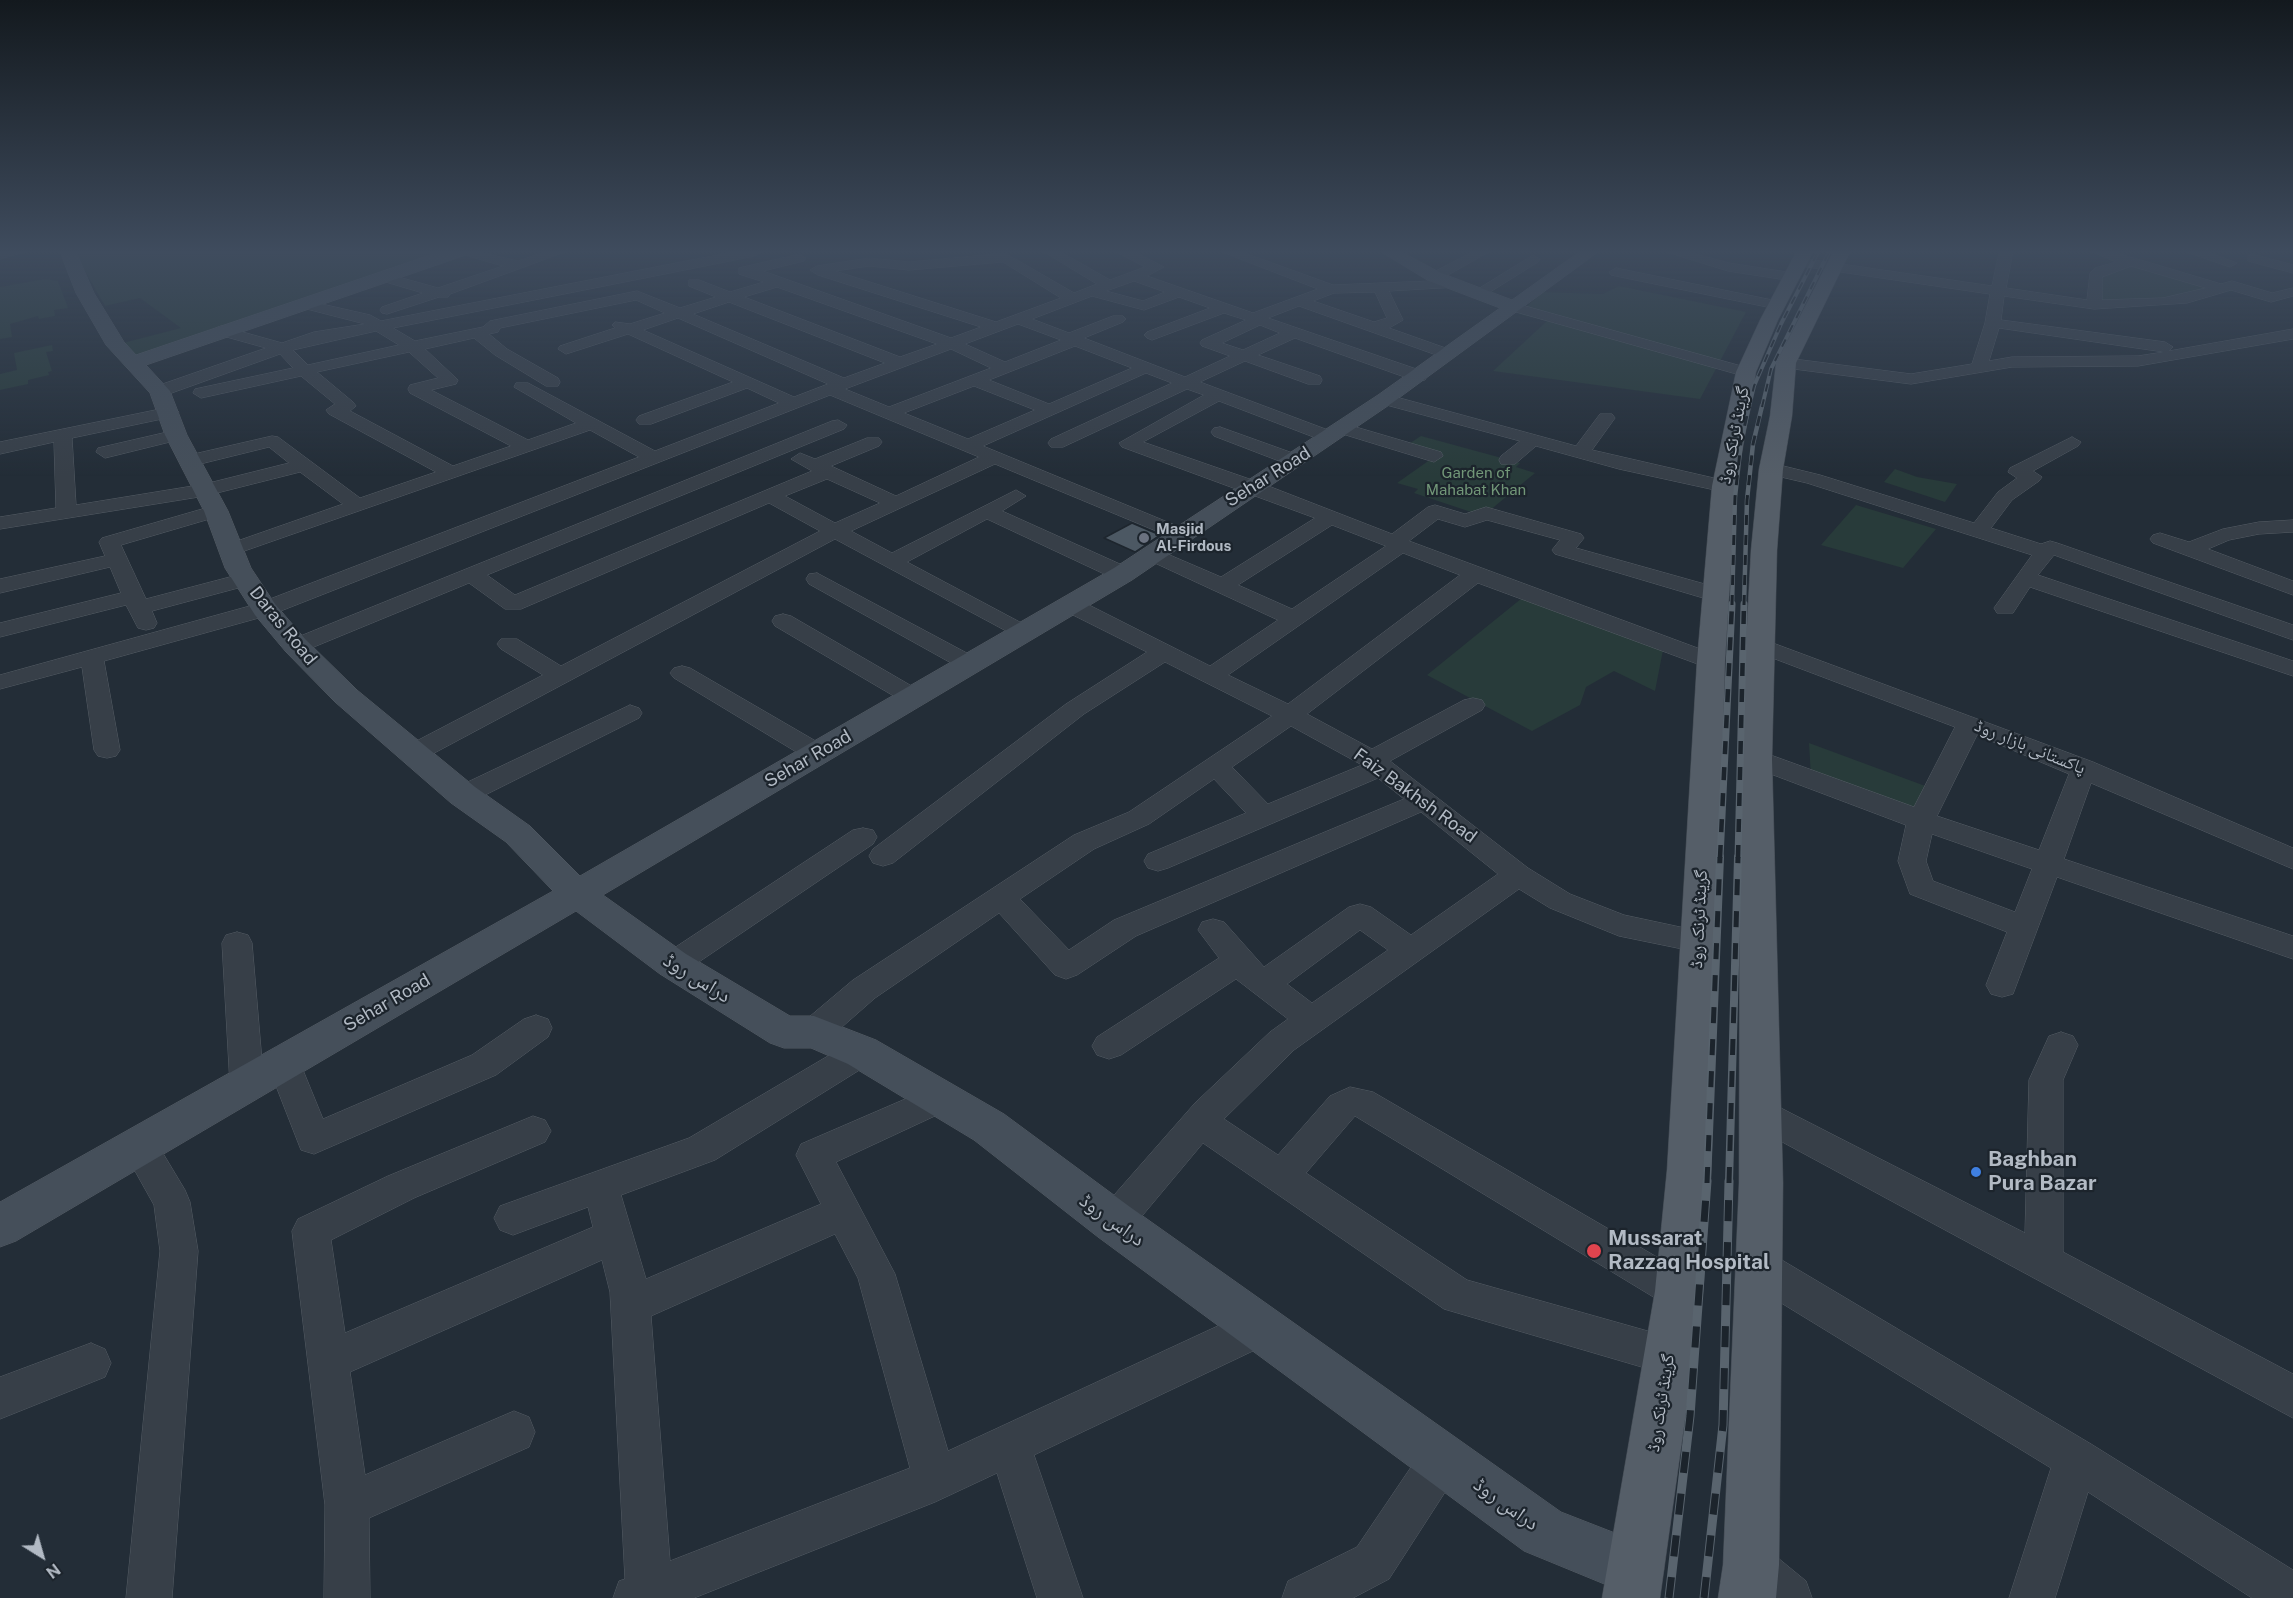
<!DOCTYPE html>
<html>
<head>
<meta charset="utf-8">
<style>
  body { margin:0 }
  #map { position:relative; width:2293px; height:1598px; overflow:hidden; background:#232d37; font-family:"Public Sans",sans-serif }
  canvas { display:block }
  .north { position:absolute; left:12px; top:1526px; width:60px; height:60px; -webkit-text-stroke:4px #1c242c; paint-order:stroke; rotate:143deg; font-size:16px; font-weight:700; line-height:24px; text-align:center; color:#b2bac4 }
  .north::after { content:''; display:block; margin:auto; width:21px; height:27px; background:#b2bac4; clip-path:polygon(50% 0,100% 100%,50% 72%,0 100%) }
</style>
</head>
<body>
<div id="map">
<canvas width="2293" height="1598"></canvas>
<div class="north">N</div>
</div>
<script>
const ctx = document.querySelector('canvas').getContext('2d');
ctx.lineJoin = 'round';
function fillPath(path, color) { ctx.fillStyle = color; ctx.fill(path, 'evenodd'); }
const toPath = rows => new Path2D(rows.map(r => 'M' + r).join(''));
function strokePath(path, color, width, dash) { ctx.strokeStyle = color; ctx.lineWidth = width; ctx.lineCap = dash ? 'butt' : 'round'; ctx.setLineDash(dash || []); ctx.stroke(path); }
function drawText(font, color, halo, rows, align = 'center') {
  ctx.font = font + ' "Public Sans","Noto Naskh Arabic",sans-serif'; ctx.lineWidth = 4.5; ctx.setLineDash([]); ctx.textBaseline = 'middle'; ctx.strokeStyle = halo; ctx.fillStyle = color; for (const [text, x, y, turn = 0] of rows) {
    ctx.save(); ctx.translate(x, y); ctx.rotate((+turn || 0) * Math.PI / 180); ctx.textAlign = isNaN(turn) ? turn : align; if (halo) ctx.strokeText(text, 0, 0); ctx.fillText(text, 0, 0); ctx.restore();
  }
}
const green = toPath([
  [74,252,451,252,134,360,123,343,181,328,140,298,105,306],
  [2130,262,2221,288,2187,299,2094,305,2095,276],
  [45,279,58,281,68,308,54,310,55,316,39,319,38,316,10,324,12,337,0,339,0,287],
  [1619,286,1746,312,1700,399,1493,371,1547,321,1519,314,1542,292,1603,294],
  [52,345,53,351,46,352,52,371,48,372,49,375,28,380,28,384,0,390,0,374,17,370,14,353],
  [1421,436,1520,463,1516,467,1535,473,1483,516,1414,493,1418,489,1397,483,1434,457,1404,447],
  [1895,469,1917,477,1957,484,1945,502,1884,482],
  [1856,505,1936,529,1903,568,1821,545],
  [1527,594,1664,645,1655,691,1614,671,1586,687,1580,705,1532,731,1427,675],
  [1809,743,1928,787,1919,816,1811,777]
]);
const building = toPath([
  [1132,523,1160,535,1135,552,1104,538,1132,523]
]);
const street = toPath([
  [0,252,25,252,0,259,0,252],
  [454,252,480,252,518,261,544,252,565,252,450,294,448,297,439,297,387,314,382,313,380,310,382,307,423,293,379,280,379,274,384,273,438,288,503,266,454,252],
  [732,252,761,252,755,256,393,328,415,341,483,327,490,321,637,291,680,308,716,297,689,286,689,280,699,280,730,292,764,282,739,274,739,268,799,254,806,258,804,261,763,271,951,338,981,327,818,275,810,270,817,266,869,258,909,262,1005,253,1074,293,1097,284,1044,252,1061,252,1110,280,1145,267,1116,252,1135,252,1164,267,1147,276,1253,313,1318,289,1222,252,1242,252,1333,285,1432,281,1428,277,1430,274,1472,252,1489,252,1439,280,1457,281,1457,287,1389,291,1403,320,1389,328,1454,351,1456,354,1454,357,1442,357,1299,306,1268,318,1425,372,1427,376,1425,380,1413,380,1295,338,1258,355,1320,376,1322,380,1320,384,1308,384,1245,361,1200,382,1336,433,1339,437,1336,441,1324,441,1219,401,1143,442,1258,482,1392,534,1428,507,1435,505,1465,514,1486,507,1581,534,1584,538,1576,548,1726,590,1729,595,1726,600,1710,600,1555,554,1552,550,1560,540,1487,520,1465,527,1438,519,1409,541,1719,656,1723,661,1719,666,1711,668,1703,666,1478,583,1307,714,1372,749,1464,700,1473,698,1482,700,1485,705,1482,710,1390,761,1528,868,1570,894,1624,915,1708,933,1712,941,1708,949,1697,952,1619,936,1550,908,1519,889,1294,1050,1224,1119,1278,1155,1330,1096,1350,1087,1373,1092,1693,1278,1699,1291,1693,1304,1679,1310,1665,1304,1355,1116,1306,1173,1467,1280,1683,1341,1689,1355,1683,1369,1669,1375,1444,1309,1203,1143,1127,1234,1114,1239,1101,1234,1095,1222,1101,1210,1195,1103,1270,1032,1288,1019,1236,979,1121,1055,1109,1059,1097,1055,1092,1046,1097,1037,1219,958,1198,930,1202,922,1213,919,1224,922,1264,967,1349,907,1360,904,1371,907,1411,935,1498,874,1421,812,1136,936,1077,975,1066,979,1055,975,999,913,875,998,826,1041,814,1045,802,1041,798,1032,802,1023,853,980,1074,835,1129,812,1272,716,1165,662,1084,714,893,863,883,866,873,863,869,856,873,849,1066,704,1147,652,1063,610,1060,605,1063,600,1079,600,1210,666,1278,620,1144,558,1141,554,1144,550,1158,550,1221,577,1315,518,1122,447,1119,443,1204,395,1187,389,1063,447,1051,447,1048,443,1051,439,1172,383,1146,373,983,446,1187,530,1190,534,1187,538,1173,538,995,464,851,531,892,553,1016,490,1026,496,1002,511,1131,569,1134,574,1131,579,1115,579,987,519,907,562,1031,628,1034,633,1031,638,1023,640,835,539,423,759,414,761,405,759,401,753,405,747,543,675,501,649,497,644,501,639,517,639,561,666,820,531,769,503,521,609,505,609,469,583,304,651,296,653,288,651,284,646,288,641,832,421,838,420,847,425,844,429,487,575,515,595,812,471,791,459,800,453,815,459,867,438,879,438,882,442,879,446,831,466,896,496,979,457,830,395,273,614,104,661,120,750,116,756,107,758,98,756,94,750,82,667,0,689,0,675,257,604,639,457,590,430,230,556,223,554,220,550,223,546,343,504,300,472,205,496,0,529,0,517,56,508,54,442,0,454,0,442,170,407,179,412,176,416,72,438,76,505,205,484,289,463,269,447,188,467,179,461,181,457,272,436,278,437,360,498,436,472,329,414,326,410,335,404,301,376,201,398,193,393,195,389,293,368,280,354,166,395,154,395,152,391,154,387,266,348,216,334,213,331,216,328,221,326,282,343,314,332,365,324,299,307,297,304,299,301,304,300,370,315,381,321,732,252],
  [1003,262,1061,298,996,322,835,271,869,266,909,270,1003,262],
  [1134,281,1165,292,1143,301,1106,291,1134,281],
  [777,287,937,344,900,357,744,297,777,287],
  [1375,292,1387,318,1374,322,1313,301,1334,293,1375,292],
  [1092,296,1144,310,1179,297,1210,308,1147,332,1144,335,1147,338,1152,340,1224,313,1246,320,1202,340,1200,343,1202,346,1230,356,1185,377,1084,338,1123,322,1126,319,1123,316,1113,316,1069,333,1032,319,1092,296],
  [636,300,665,313,630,324,615,322,612,325,615,328,560,346,558,349,566,354,628,334,733,382,639,416,636,420,639,424,651,424,747,388,779,403,655,451,528,383,516,383,514,387,576,423,528,440,431,390,456,384,458,380,425,349,474,338,495,355,546,386,558,386,560,382,558,378,507,349,489,334,498,332,500,328,636,300],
  [729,302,885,363,844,378,693,314,729,302],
  [678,318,828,384,794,397,643,330,678,318],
  [1018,324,1061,340,1005,362,965,344,1018,324],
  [1260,325,1280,333,1243,350,1222,343,1260,325],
  [376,331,399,345,308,365,293,350,376,331],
  [1075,346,1132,368,1049,404,989,380,1075,346],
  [951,349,991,368,889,407,845,389,951,349],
  [409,352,438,378,410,385,408,389,410,393,511,446,453,466,350,411,356,406,353,402,317,372,409,352],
  [974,386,1035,410,968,439,904,413,974,386],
  [827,479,880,503,835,523,785,496,827,479],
  [1332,525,1386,546,1292,609,1238,585,1332,525],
  [1403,553,1460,575,1288,704,1228,675,1403,553],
  [1291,726,1362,765,1268,804,1232,767,1291,726],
  [1378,778,1404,799,1114,920,1069,950,1020,899,1094,849,1149,824,1214,779,1246,813,1148,854,1144,861,1148,868,1158,871,1168,868,1378,778],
  [1360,930,1388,950,1312,1003,1287,984,1360,930],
  [1666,252,1689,252,1729,263,1793,273,1800,277,1793,281,1728,271,1666,252],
  [1999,252,2013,252,2006,288,2087,300,2090,273,2095,268,2116,262,2092,252,2114,252,2221,284,2232,281,2272,293,2293,288,2293,296,2271,302,2231,290,2187,303,2094,309,2004,296,2001,320,2165,342,2173,347,2169,351,2293,329,2293,339,2138,366,2012,367,1911,384,1786,368,1778,363,1786,358,1911,374,1972,364,1985,323,1990,294,1800,266,1793,262,1800,258,1992,286,1999,252],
  [2131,266,2206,288,2163,298,2102,300,2102,277,2131,266],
  [1999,328,2164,352,2138,356,2012,357,1989,361,1999,328],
  [2186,252,2208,252,2237,263,2230,267,2186,252],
  [2253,254,2293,265,2293,273,2248,261,2248,255,2253,254],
  [1533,255,1540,259,1538,262,1482,297,1472,297,1470,294,1533,255],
  [1616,268,1777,301,1784,305,1777,309,1611,275,1609,272,1616,268],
  [1514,303,1752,369,1754,372,1746,377,1740,375,1509,310,1507,307,1509,304,1514,303],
  [1385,394,1576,446,1600,414,1612,414,1615,418,1592,450,1731,482,1734,486,1724,492,1619,469,1536,446,1515,464,1501,464,1499,460,1501,456,1520,441,1379,403,1376,399,1379,395,1385,394],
  [1342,423,1441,452,1443,456,1434,462,1336,432,1333,428,1336,424,1342,423],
  [1220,427,1301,456,1303,460,1301,464,1287,464,1214,436,1211,432,1214,428,1220,427],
  [176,430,182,431,185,435,182,439,105,458,96,452,98,448,176,430],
  [2072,437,2081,442,2078,446,2033,471,2042,477,2039,481,2012,500,1991,528,2041,544,2050,541,2057,543,2293,625,2293,640,2054,555,2038,575,2293,661,2293,676,2030,587,2013,613,1997,613,1994,608,2032,555,1807,483,1764,473,1762,469,1771,463,1820,475,1974,523,1998,492,2017,478,2008,472,2010,468,2072,437],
  [216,505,223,507,226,511,223,515,121,545,146,599,245,573,253,574,256,579,253,584,152,611,157,623,154,628,146,630,138,628,126,605,0,637,0,623,121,593,110,567,0,593,0,579,105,556,99,542,102,538,216,505],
  [2293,520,2293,532,2259,534,2229,540,2208,549,2293,581,2293,595,2153,543,2150,539,2153,535,2160,533,2189,542,2223,529,2259,522,2293,520],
  [817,573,978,659,982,664,978,669,962,669,809,584,806,579,809,574,817,573],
  [783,614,791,616,922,692,925,697,922,702,913,704,904,702,775,626,772,621,775,616,783,614],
  [1762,639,2093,762,2293,848,2293,869,2091,783,2064,859,2293,936,2293,959,2057,877,2013,994,2002,997,1991,994,1986,985,2007,932,1910,894,1898,861,1906,825,1747,765,1743,759,1747,753,1756,751,1765,753,1914,807,1955,727,1754,651,1750,646,1754,641,1762,639],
  [1977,735,2069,774,2039,850,1937,816,1977,735],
  [1932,834,2032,869,2015,912,1933,881,1926,861,1932,834],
  [682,666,690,668,826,747,830,753,826,759,817,761,808,759,674,678,670,673,674,668,682,666],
  [630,705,639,708,642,713,639,718,473,801,463,804,453,801,450,795,453,789,630,705],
  [863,828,873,830,877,837,873,844,684,972,673,976,662,972,657,964,662,956,853,830,863,828],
  [237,932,248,935,252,943,264,1085,259,1095,247,1099,235,1095,230,1085,222,943,226,935,237,932],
  [536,1015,548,1019,552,1028,548,1037,496,1075,314,1154,301,1150,267,1063,272,1053,284,1049,296,1053,323,1119,472,1055,524,1019,536,1015],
  [2061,1032,2073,1036,2078,1045,2063,1080,2063,1252,2293,1374,2293,1418,1749,1124,1744,1114,1749,1104,1761,1099,1773,1104,2025,1233,2029,1080,2049,1036,2061,1032],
  [862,1039,874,1043,879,1052,874,1061,715,1160,621,1195,646,1279,821,1204,796,1155,801,1144,940,1084,952,1088,957,1098,952,1108,836,1162,895,1274,948,1451,1248,1312,1262,1307,1276,1312,1282,1326,1276,1340,1034,1455,1083,1598,1037,1598,997,1473,935,1502,694,1598,613,1598,619,1581,625,1579,610,1292,602,1260,350,1372,365,1475,514,1411,529,1417,535,1432,529,1447,369,1518,370,1598,324,1598,325,1505,292,1231,298,1219,388,1176,533,1116,545,1120,551,1131,545,1142,414,1198,331,1240,345,1333,593,1227,588,1207,513,1235,500,1230,494,1218,500,1206,689,1138,850,1043,862,1039],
  [835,1234,858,1278,910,1468,670,1561,651,1316,835,1234],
  [139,1131,152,1135,185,1190,190,1202,198,1251,172,1598,126,1598,160,1251,154,1205,121,1146,126,1135,139,1131],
  [1756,1248,1770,1253,2091,1444,2293,1570,2293,1598,2252,1598,2088,1492,2055,1598,2009,1598,2051,1468,1742,1279,1737,1266,1742,1253,1756,1248],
  [91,1343,105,1349,111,1363,105,1377,0,1419,0,1377,91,1343],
  [1443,1435,1458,1442,1465,1457,1458,1472,1389,1579,1353,1598,1282,1598,1288,1581,1357,1547,1428,1442,1443,1435],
  [1751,1542,1767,1549,1806,1581,1812,1598,1754,1598,1735,1581,1728,1565,1735,1549,1751,1542]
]);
const secondary = toPath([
  [60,252,76,252,94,293,124,342,136,355,439,252,465,252,463,256,146,365,170,391,187,435,228,511,251,568,275,604,306,640,357,690,475,787,530,826,580,876,1114,568,1378,395,1500,308,1429,281,1381,252,1402,252,1441,273,1512,300,1579,252,1598,252,1392,403,1132,580,603,895,686,954,790,1016,814,1016,876,1040,1004,1114,1130,1207,1561,1512,1656,1549,1664,1569,1656,1589,1636,1597,1524,1551,1098,1237,974,1140,848,1064,811,1048,784,1048,770,1043,660,974,576,911,16,1241,0,1247,0,1202,553,891,506,842,451,803,335,702,286,652,255,615,225,568,204,511,165,435,150,393,106,345,76,293,60,252]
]);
const primary = toPath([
  [1796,252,1813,252,1778,320,1756,372,1736,486,1725,661,1711,1170,1703,1291,1660,1598,1602,1598,1655,1291,1667,1170,1697,661,1712,486,1736,372,1760,320,1796,252],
  [1833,252,1850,252,1796,363,1792,416,1783,469,1777,550,1772,759,1783,1183,1779,1565,1776,1598,1718,1598,1723,1565,1739,1183,1740,759,1751,550,1759,469,1770,416,1776,363,1833,252]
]);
const railFar4 = toPath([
  [1749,407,1754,386,1781,324,1818,252],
  [1762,407,1771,369,1829,252]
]);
const railFar3 = toPath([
  [1732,605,1735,497,1741,442,1749,406],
  [1744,605,1747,500,1753,444,1762,406]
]);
const railFar2 = toPath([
  [1720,858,1732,604],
  [1738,858,1744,604]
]);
const railFar1 = toPath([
  [1707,1183,1720,857],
  [1729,1183,1738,857]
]);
const rail = toPath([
  [1669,1598,1690,1416,1707,1181],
  [1704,1598,1723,1425,1729,1181]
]);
const markers = [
  [1144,538,6,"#6b7280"],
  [1976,1172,6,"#3f7fe0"],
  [1594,1251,8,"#e0444e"]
];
const farParknames = [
  ["Garden of",1476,473],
  ["Mahabat Khan",1476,490]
];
const farPoinames = [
  ["Masjid",1156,529],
  ["Al-Firdous",1156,546]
];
const streetNames = [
  ["گرینڈ ٹرنک روڈ",1734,435,-79],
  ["Sehar Road",1268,477,-32],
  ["Daras Road",283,626,51],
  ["پاکستانی بازار روڈ",2030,747,22],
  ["Sehar Road",808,759,-30],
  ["Faiz Bakhsh Road",1415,796,36],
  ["گرینڈ ٹرنک روڈ",1699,919,-87],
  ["Sehar Road",387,1003,-30],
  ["گرینڈ ٹرنک روڈ",1661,1403,-81]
];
const nearStreetnames = [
  ["دراس روڈ",697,978,32],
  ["دراس روڈ",1112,1220,36],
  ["دراس روڈ",1506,1504,36]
];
const nearPoinames = [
  ["Baghban",1988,1160],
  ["Pura Bazar",1988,1184],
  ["Mussarat",1608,1239],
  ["Razzaq Hospital",1608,1263]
];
fillPath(green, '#283b3a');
fillPath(building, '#4c5863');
strokePath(building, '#1e262e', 1.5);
strokePath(street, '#555d65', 1);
strokePath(secondary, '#555d65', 1);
strokePath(primary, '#404851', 1);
fillPath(street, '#373f48');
fillPath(secondary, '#454f5a');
fillPath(primary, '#555e68');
strokePath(railFar4, '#59646e', 4);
strokePath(railFar3, '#59646e', 4.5);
strokePath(railFar2, '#59646e', 7);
strokePath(railFar1, '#59646e', 8);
strokePath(rail, '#59646e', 9);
strokePath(railFar4, '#1c242c', 2, [8]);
strokePath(railFar3, '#1c242c', 3, [10]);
strokePath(railFar2, '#1c242c', 4.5, [13]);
strokePath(railFar1, '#1c242c', 5, [16]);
strokePath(rail, '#1c242c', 7, [21]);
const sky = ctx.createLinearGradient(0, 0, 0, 476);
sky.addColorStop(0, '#13191e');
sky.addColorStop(0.53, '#3f4c5e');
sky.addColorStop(1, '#3f4c5e00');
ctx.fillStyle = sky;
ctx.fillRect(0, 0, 2293, 476);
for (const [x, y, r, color] of markers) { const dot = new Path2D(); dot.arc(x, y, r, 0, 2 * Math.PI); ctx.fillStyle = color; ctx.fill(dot); strokePath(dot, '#1c242c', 2); }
drawText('15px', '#729778', '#1c242c', farParknames);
drawText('bold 15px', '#b2bac4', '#1c242c', farPoinames, 'left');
drawText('18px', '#b2bac4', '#1c242c', streetNames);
drawText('21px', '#b2bac4', '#1c242c', nearStreetnames);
drawText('bold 21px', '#b2bac4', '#1c242c', nearPoinames, 'left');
</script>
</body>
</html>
